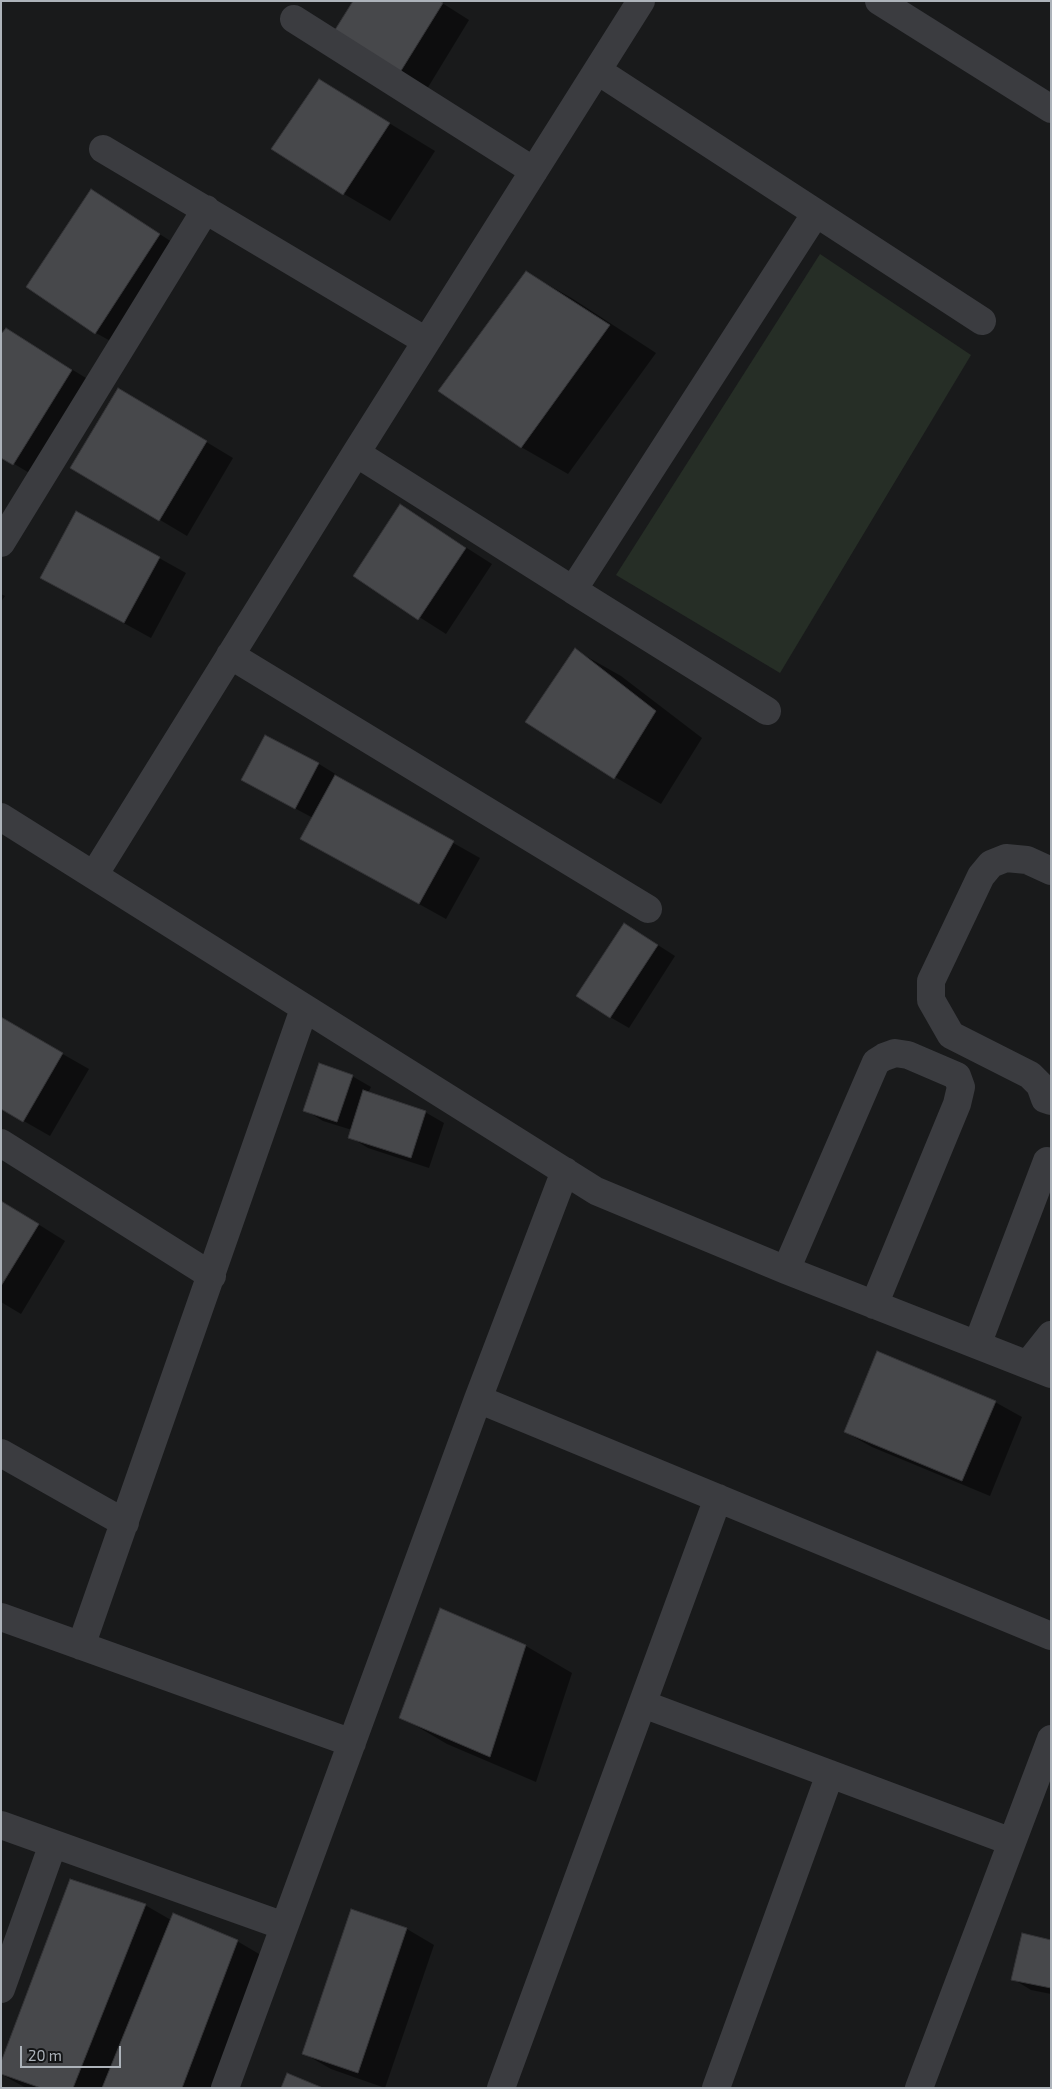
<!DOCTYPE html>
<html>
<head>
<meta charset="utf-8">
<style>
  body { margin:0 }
  #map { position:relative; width:1052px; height:2089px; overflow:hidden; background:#191a1b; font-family:"Exo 2",sans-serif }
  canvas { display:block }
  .frame { position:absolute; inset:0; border:2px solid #adb3ba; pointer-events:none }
  .scale { position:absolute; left:20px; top:2046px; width:101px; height:22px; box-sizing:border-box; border:2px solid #adb3ba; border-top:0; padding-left:6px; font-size:15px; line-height:18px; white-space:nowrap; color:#adb3ba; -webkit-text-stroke:4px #141516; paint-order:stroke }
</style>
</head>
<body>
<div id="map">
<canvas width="1052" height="2089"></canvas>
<div class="frame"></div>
<div class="scale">20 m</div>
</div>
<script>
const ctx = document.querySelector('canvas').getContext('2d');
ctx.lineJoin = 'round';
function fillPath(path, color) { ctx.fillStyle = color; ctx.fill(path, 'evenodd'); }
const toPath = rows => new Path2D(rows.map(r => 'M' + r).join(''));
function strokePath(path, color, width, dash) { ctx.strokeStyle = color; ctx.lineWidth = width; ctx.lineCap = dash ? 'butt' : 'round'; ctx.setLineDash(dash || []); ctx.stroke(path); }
const green = toPath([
  [820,254,971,355,780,673,616,575]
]);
const shadow = toPath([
  [354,1,439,1,469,20,427,89,400,73],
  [320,81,435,151,390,221,344,194,272,148],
  [91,190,186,251,123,348,96,333],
  [526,272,573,299,656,353,568,474,521,447],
  [6,329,99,386,41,480,1,456],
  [145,405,233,458,187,536,71,467],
  [401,506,492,564,446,634,355,576],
  [159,558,186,573,151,638,69,593],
  [1,594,5,596,1,602],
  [575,650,621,676,702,738,661,804,615,777],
  [266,737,319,764,337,775,336,777,480,858,446,919,329,854,313,818,261,790],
  [625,924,675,956,629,1028,610,1017],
  [1,1019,89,1069,50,1136,1,1108],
  [352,1076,371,1087,368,1093,425,1112,444,1123,429,1168,368,1148,350,1137,352,1130,323,1121,305,1110],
  [1,1201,65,1241,21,1314,1,1302],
  [995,1402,1022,1417,990,1496,872,1447,845,1432],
  [526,1646,572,1673,536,1782,447,1744,401,1717],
  [145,1905,171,1920,237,1941,283,1968,238,2088,26,2088,1,2074],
  [352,1910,407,1929,434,1945,385,2088,331,2069,303,2053],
  [1051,1941,1051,1994,1031,1990,1013,1979]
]);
const building = toPath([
  [353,1,440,1,443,3,399,74,333,33,353,1],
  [319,79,390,123,343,195,271,149,319,79],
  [91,189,160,234,95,334,26,287,91,189],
  [526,271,610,325,521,448,438,391,526,271],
  [6,328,72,370,13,465,1,458,1,334,6,328],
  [118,388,207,441,159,521,70,468,118,388],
  [400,504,466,548,418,620,353,576,400,504],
  [76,511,160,557,124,623,40,578,76,511],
  [575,648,656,711,614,779,525,722,575,648],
  [265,735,319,763,295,809,241,780,265,735],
  [335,775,454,841,419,904,300,839,335,775],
  [624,923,658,945,610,1018,576,996,624,923],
  [1,1017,63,1053,23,1122,1,1109,1,1017],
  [319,1063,353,1075,337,1122,303,1111,319,1063],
  [363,1090,426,1111,411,1158,348,1138,363,1090],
  [1,1201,39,1224,1,1286,1,1201],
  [877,1351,996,1401,962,1481,844,1432,877,1351],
  [440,1608,526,1645,490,1757,399,1718,440,1608],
  [70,1879,146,1904,73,2088,41,2088,1,2074,1,2062,70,1879],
  [351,1909,407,1928,358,2073,302,2054,351,1909],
  [173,1913,238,1940,182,2088,102,2088,173,1913],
  [1022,1933,1051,1940,1051,1988,1011,1980,1022,1933],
  [287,2073,323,2088,281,2088,287,2073]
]);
const minor = toPath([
  [879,1,1051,109],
  [294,19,534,171],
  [598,71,982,321],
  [103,149,426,341],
  [356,453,573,590,816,213],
  [1,543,206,209],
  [573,590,767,711],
  [230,655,648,909],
  [1,817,596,1191,786,1270,1051,1374],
  [1051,871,1027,860,1006,858,991,864,981,876,931,981,931,1000,951,1035,1030,1075,1040,1085,1045,1099,1051,1101],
  [94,875,356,453,641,1],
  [1,1143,212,1276],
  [786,1270,876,1062,884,1057,895,1053,908,1055,957,1076,961,1087,957,1104,874,1305],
  [977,1345,1047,1161],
  [1028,1364,1051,1335],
  [478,1399,1051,1636],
  [1,1453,125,1523],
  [1,1617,352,1743],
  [81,1646,304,1009],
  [643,1704,1012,1842],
  [1,1825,284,1926],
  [1,1989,53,1844],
  [225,2088,478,1399,565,1171],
  [501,2088,718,1498],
  [716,2088,830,1774],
  [919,2088,1051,1739]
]);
fillPath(green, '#262e26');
fillPath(shadow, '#0007');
fillPath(building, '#47484b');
strokePath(building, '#343437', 1);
strokePath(minor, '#3b3c40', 28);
</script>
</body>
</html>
